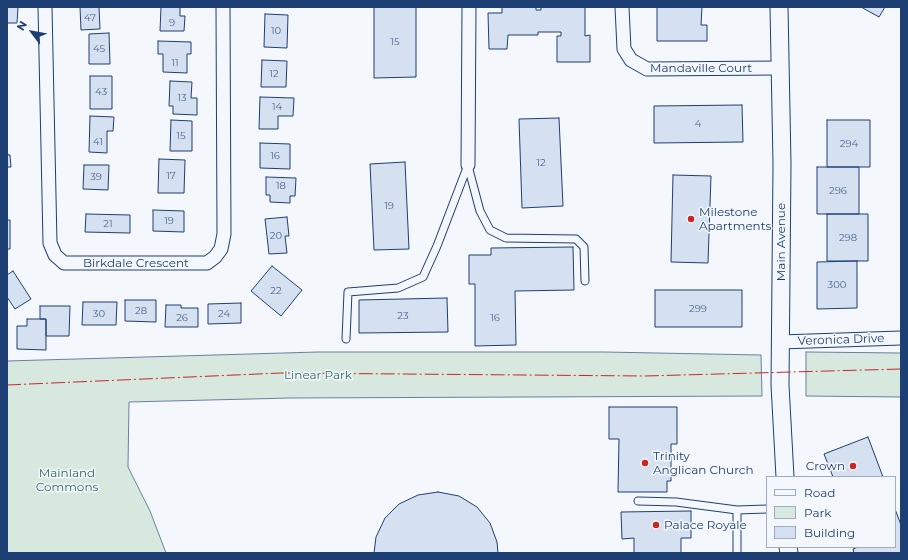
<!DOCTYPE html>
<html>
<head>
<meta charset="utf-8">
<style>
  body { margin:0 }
  #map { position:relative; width:908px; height:560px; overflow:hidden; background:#f4f7fb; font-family:Montserrat,sans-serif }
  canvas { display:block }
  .frame { position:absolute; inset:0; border:8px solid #1d3f73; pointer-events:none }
  .legend { position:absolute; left:766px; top:476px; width:130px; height:72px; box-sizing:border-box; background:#f4f7fb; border:1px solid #9eadc5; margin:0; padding:5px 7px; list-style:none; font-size:12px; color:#1d3f73 }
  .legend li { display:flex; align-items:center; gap:8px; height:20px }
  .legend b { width:20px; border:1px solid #9eadc5 }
  .north { position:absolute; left:12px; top:12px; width:40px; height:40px; -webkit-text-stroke:3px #f4f7fb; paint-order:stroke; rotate:302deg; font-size:11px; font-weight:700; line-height:16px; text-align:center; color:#1d3f73 }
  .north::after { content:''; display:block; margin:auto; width:14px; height:18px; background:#1d3f73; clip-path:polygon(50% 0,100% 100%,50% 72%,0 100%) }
</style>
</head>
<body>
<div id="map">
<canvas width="908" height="560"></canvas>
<div class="frame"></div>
<ul class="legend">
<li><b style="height:5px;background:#f4f7fb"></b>Road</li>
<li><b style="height:11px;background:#d7e8df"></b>Park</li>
<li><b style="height:11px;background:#d5e0f0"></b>Building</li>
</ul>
<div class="north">N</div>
</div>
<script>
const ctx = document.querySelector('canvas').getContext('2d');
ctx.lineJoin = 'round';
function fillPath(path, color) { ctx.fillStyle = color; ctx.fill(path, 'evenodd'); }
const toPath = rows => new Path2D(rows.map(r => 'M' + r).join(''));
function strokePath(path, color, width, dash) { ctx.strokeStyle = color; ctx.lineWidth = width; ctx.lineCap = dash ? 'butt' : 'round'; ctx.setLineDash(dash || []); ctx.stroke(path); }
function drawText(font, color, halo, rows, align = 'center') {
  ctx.font = font + ' Montserrat,sans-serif'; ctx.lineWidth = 3; ctx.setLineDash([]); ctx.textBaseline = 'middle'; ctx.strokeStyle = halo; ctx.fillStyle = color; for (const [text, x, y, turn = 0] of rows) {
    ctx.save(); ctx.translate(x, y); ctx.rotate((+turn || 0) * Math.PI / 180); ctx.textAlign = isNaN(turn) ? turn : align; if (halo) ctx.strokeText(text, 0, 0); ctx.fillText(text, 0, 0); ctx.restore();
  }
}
const green = toPath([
  [318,352,604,352,761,355,762,396,290,398,129,402,128,467,150,511,166,553,7,553,7,361,318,352],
  [806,352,901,353,901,397,806,396,806,352]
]);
const building = toPath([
  [7,7,18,7,17,23,7,23,7,7],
  [80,7,99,7,100,29,81,30,80,7],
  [161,7,180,7,180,16,185,16,184,31,160,31,161,7],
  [374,7,416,7,416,77,374,78,374,7],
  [502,7,536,7,536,10,541,10,541,7,585,7,585,36,590,35,590,62,557,62,557,36,561,36,561,32,538,32,538,35,508,35,507,49,489,49,488,13,502,13,502,7],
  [657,7,702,7,701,25,707,25,707,41,657,41,657,7],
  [861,7,885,7,879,17,861,7],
  [265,14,288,15,287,48,264,47,265,14],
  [109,33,110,64,89,64,89,34,109,33],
  [158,41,191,42,191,54,187,54,187,73,163,72,163,54,158,54,158,41],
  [262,60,287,61,286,87,261,87,262,60],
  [90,76,112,76,112,109,90,109,90,76],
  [170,81,192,82,191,98,197,98,197,115,173,114,173,106,169,106,170,81],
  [260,97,294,98,293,116,278,116,278,129,259,129,260,97],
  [742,105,743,142,654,143,654,106,742,105],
  [90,116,114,117,113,131,107,131,107,153,89,152,90,116],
  [559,118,563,206,522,208,519,119,559,118],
  [171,120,192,121,192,151,170,151,171,120],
  [827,120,870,120,870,167,827,167,827,120],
  [260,143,290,144,290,169,260,168,260,143],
  [7,150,8,155,10,155,11,167,7,167,7,150],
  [159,159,185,160,184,193,158,193,159,159],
  [405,162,409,249,374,250,370,164,405,162],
  [84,165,109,165,108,190,83,189,84,165],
  [817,167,859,167,859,214,817,214,817,167],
  [673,175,711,176,708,263,671,262,673,175],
  [266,177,296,178,295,196,290,196,290,203,270,202,270,195,266,195,266,177],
  [153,210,184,211,184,232,153,231,153,210],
  [86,214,130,215,130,233,85,232,86,214],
  [827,214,868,214,868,261,827,261,827,214],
  [287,217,289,236,285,236,287,253,269,254,265,219,287,217],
  [7,220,10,220,10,249,7,249,7,220],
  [573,247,574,290,515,291,516,345,475,346,475,284,469,284,469,255,491,255,491,248,573,247],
  [857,261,857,308,817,309,817,262,857,261],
  [272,266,302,290,281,316,251,291,272,266],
  [13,271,31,299,15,309,7,297,7,275,13,271],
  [655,290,742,290,742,327,655,327,655,290],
  [447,298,448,332,359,333,359,300,447,298],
  [125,300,156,300,156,322,125,321,125,300],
  [83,302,117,302,116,325,82,325,83,302],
  [241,303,241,323,208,324,208,304,241,303],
  [166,305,181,305,181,308,198,308,198,327,165,327,166,305],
  [40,306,70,306,69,336,46,336,46,319,40,319,40,306],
  [27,319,46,319,46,350,17,349,17,326,27,326,27,319],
  [609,407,677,407,677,444,671,444,671,481,667,481,667,492,618,492,619,439,609,439,609,407],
  [868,437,883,477,833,477,824,454,868,437],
  [438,492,459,496,477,507,490,523,497,542,498,553,374,553,376,537,385,518,399,504,418,495,438,492],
  [895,509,901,525,901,553,854,553,853,549,858,547,895,547,895,509],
  [691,511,691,538,681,538,681,553,634,553,634,538,622,539,621,512,691,511]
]);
const service = toPath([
  [468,166,480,211,490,230,506,238,576,239,584,247,585,281],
  [346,339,348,292,398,288,423,277,437,246,468,165],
  [638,501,676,502,737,510,767,509],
  [737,553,737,510]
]);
const minor = toPath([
  [45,7,50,243,55,255,64,263,207,263,215,257,221,249,224,234,223,7],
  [622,7,624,49,631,60,647,69,780,68],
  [468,165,469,7],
  [780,342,901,338]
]);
const tertiary = toPath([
  [779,7,782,164,780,385,785,477],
  [788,547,789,553]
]);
const power = toPath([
  [7,385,281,373,645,376,901,369]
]);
const markers = [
  [691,219,4,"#c62828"],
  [645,463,4,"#c62828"],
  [853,466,4,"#c62828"],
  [656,525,4,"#c62828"]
];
const numberNames = [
  ["47",90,18],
  ["9",172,23],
  ["10",276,31],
  ["15",395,42],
  ["45",99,49],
  ["11",175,63],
  ["12",274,74],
  ["43",101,92],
  ["13",182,98],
  ["14",277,107],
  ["4",698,124],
  ["15",181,136],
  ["41",98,142],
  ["294",849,144],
  ["16",275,156],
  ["12",541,163],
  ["17",171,176],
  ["39",96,177],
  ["18",281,186],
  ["296",838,191],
  ["19",389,206],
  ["19",169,221],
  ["21",108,224],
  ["20",276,236],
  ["298",848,238],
  ["300",837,285],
  ["22",276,291],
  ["299",698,309],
  ["28",141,311],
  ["30",99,314],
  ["24",224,314],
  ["23",403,316],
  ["26",182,318],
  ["16",495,318]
];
const streetNames = [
  ["Mandaville Court",701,68],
  ["Main Avenue",781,242,-90],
  ["Birkdale Crescent",136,263],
  ["Veronica Drive",841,340,-2]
];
const poiNames = [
  ["Milestone",699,212],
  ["Apartments",699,226],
  ["Trinity",653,456],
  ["Anglican Church",653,470],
  ["Crown",845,466,"right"],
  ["Palace Royale",664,525]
];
const parkNames = [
  ["Linear Park",318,375],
  ["Mainland",67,473],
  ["Commons",67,487]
];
fillPath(green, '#d7e8df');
strokePath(green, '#687fa3', 1);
fillPath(building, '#d5e0f0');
strokePath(building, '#1d3f73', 1);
strokePath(service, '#1d3f73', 9);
strokePath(minor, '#1d3f73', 15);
strokePath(tertiary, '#1d3f73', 19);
strokePath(service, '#f4f7fb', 7);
strokePath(minor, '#f4f7fb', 13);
strokePath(tertiary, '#f4f7fb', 17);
strokePath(power, '#c62828', 1, [14, 3, 2, 3]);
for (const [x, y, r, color] of markers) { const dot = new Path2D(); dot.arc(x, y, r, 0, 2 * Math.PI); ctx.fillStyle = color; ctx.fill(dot); strokePath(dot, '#f4f7fb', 1.5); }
drawText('10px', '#4b6792', null, numberNames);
drawText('12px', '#1d3f73', '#f4f7fb', streetNames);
drawText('12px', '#1d3f73', '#f4f7fb', poiNames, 'left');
drawText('12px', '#2c6c60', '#f4f7fb', parkNames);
</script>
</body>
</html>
